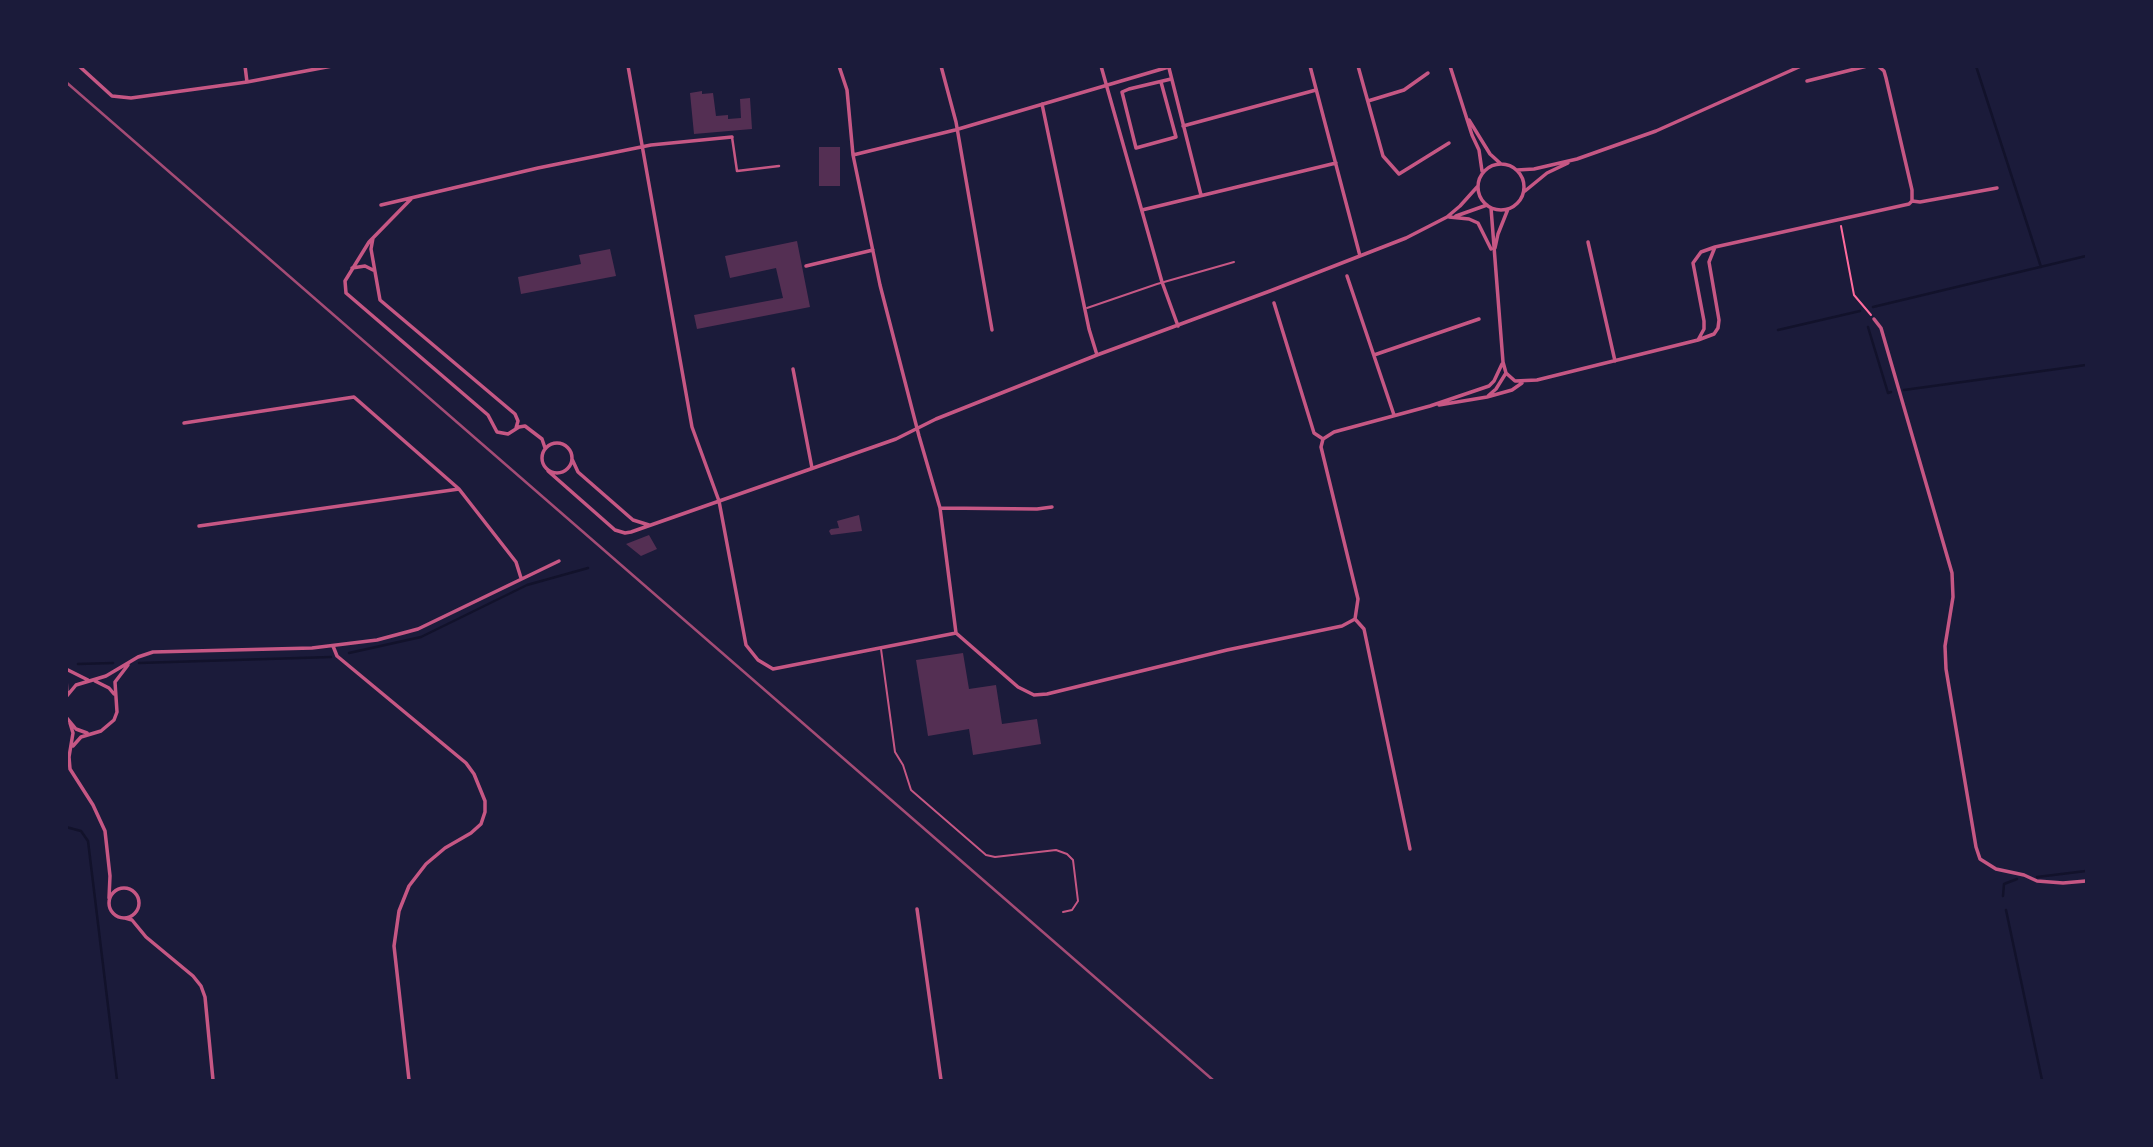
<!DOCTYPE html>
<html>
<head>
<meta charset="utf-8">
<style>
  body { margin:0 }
  #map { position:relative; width:2153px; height:1147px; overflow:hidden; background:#1b1b3a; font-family:"Titillium Web",sans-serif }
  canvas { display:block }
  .frame { position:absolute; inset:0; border:68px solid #1b1b3a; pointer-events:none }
</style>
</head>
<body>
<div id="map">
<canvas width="2153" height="1147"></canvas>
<div class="frame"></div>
</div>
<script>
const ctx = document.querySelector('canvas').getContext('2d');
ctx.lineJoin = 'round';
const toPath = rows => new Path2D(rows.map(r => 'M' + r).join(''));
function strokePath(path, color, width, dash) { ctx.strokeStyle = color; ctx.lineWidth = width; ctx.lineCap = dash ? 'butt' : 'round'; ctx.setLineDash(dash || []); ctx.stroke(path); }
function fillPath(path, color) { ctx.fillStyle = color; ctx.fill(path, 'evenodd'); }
const stream = toPath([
  [1976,66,2041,267],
  [1873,307,2086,256],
  [1868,327,1888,393,1891,392],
  [1778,330,1860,311],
  [1904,390,2086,365],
  [349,653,421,637,527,585,588,568],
  [139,663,331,657],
  [78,664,113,663],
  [66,827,81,831,88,841,117,1080],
  [2037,877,2086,871],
  [2003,896,2004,884,2017,879],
  [2006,910,2042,1080]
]);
const building = toPath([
  [702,91,702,94,713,93,716,116,728,115,728,119,741,118,740,99,750,98,752,129,694,134,690,93],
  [819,147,840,147,840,186,819,186],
  [797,241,810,307,697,329,694,315,783,298,776,268,730,278,725,256],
  [610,249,616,276,521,294,518,277,581,264,579,255],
  [859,515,862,531,831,535,829,531,831,529,839,528,837,521],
  [649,535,657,549,641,556,626,544],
  [963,653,969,689,996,685,1002,724,1037,719,1041,744,973,755,969,729,928,736,916,660]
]);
const path = toPath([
  [1841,226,1854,295,1871,315]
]);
const service = toPath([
  [1087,308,1157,284,1234,262],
  [881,649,895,752,903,765,911,790,986,855,995,857,1056,850,1067,854,1073,860,1078,901,1072,910,1063,912]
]);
const pedestrian = toPath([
  [732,137,737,171,779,166]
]);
const minor = toPath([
  [79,66,112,96,131,98,247,82,332,66],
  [245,66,247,82],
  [628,66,692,427,719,501,746,645,758,660,773,669,956,633],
  [839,66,847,90,853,155,880,285,919,436,940,508,956,633],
  [941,66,956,122,992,330],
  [1101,66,1162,282,1178,326],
  [1310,66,1360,256],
  [1358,66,1383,156,1399,174,1449,143],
  [1450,66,1472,135,1479,150,1482,171],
  [1169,68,1201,195],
  [1807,81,1867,66],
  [1161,82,1176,137,1136,148,1122,92,1129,89,1171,79],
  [1368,101,1404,90,1428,73],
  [1042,104,1089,329,1097,355],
  [1469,120,1490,154,1501,164],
  [1183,126,1316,90],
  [853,155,955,130,1172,66],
  '1478 187a23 23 0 1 1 46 0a23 23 0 1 1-46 0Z',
  [1517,170,1534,169,1577,159,1656,131,1801,66],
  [1525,191,1547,173,1568,163],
  [411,199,369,242,345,281,346,293,488,415,497,432,508,434,519,427,525,426,542,439,545,448],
  [1912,201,1920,202,1997,188],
  [381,205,538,168,651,145,732,137],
  [1491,208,1503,362,1506,373,1515,381,1537,380,1698,340,1714,334,1718,328,1719,320,1709,262,1715,247],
  [1142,210,1336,163],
  [1456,216,1487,205],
  [1449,217,1469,219,1478,223,1491,249],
  [373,238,371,249,380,300,515,414,518,421,516,428],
  [1588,242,1615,361],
  [1495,248,1498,234,1508,209],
  [806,266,873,250],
  [352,268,365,266,373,270],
  [1347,276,1394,415],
  [1274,303,1314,433,1323,439],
  [1874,319,1881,328,1952,573,1953,597,1945,646,1946,669,1976,847,1980,859,1996,869,2024,875,2037,881,2063,883,2086,881],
  [1698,340,1704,329,1704,321,1693,263,1701,252,1715,247,1909,204,1912,201,1912,190,1886,78,1884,71,1878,66],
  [1374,355,1479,319],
  [793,369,812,468],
  [1488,396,1496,389,1506,373],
  [1439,405,1487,397,1512,390,1522,383],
  [184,423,354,397,459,489,516,562,521,578],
  [1323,439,1334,432,1430,406,1489,386,1494,381,1502,364],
  [1323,439,1321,447,1358,599,1355,619],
  '542 458a15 15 0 1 1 30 0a15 15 0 1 1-30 0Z',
  [572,459,578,472,633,520,649,525],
  [548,471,615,530,625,533,631,532,896,439,936,419,1097,355,1270,291,1406,238,1447,217,1460,206,1478,186],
  [940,508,1037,509,1052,507],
  [199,526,459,489],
  [1355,619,1364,629,1410,849],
  [956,633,1018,687,1034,695,1047,694,1227,650,1342,626,1355,619],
  [333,646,337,656,466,763,474,774,485,801,485,812,481,824,471,833,445,848,426,864,409,886,399,911,394,946,409,1080],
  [66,669,88,680],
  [66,679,67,694],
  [95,681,109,688,114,694],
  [66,697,76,685,106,676,138,657,153,652,312,648,377,640,418,629,559,561],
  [66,717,76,729,87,733],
  [70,723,73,733,69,757,70,769,93,805,105,831,110,876,109,898],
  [73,746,81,737,101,731,114,720,117,712,115,682,128,665],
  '109 903a15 15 0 1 1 30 0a15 15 0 1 1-30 0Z',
  [917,909,941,1080],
  [125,918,132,920,146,937,193,976,201,986,205,997,213,1080]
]);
const rail = toPath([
  [66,82,1213,1080]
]);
strokePath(stream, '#12122b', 2.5);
fillPath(building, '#542f53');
strokePath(path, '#ff6b9d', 2);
strokePath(service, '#c65784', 2);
strokePath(pedestrian, '#c65784', 2.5);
strokePath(minor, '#c65784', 3.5);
strokePath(rail, '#a44b75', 2.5);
</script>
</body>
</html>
